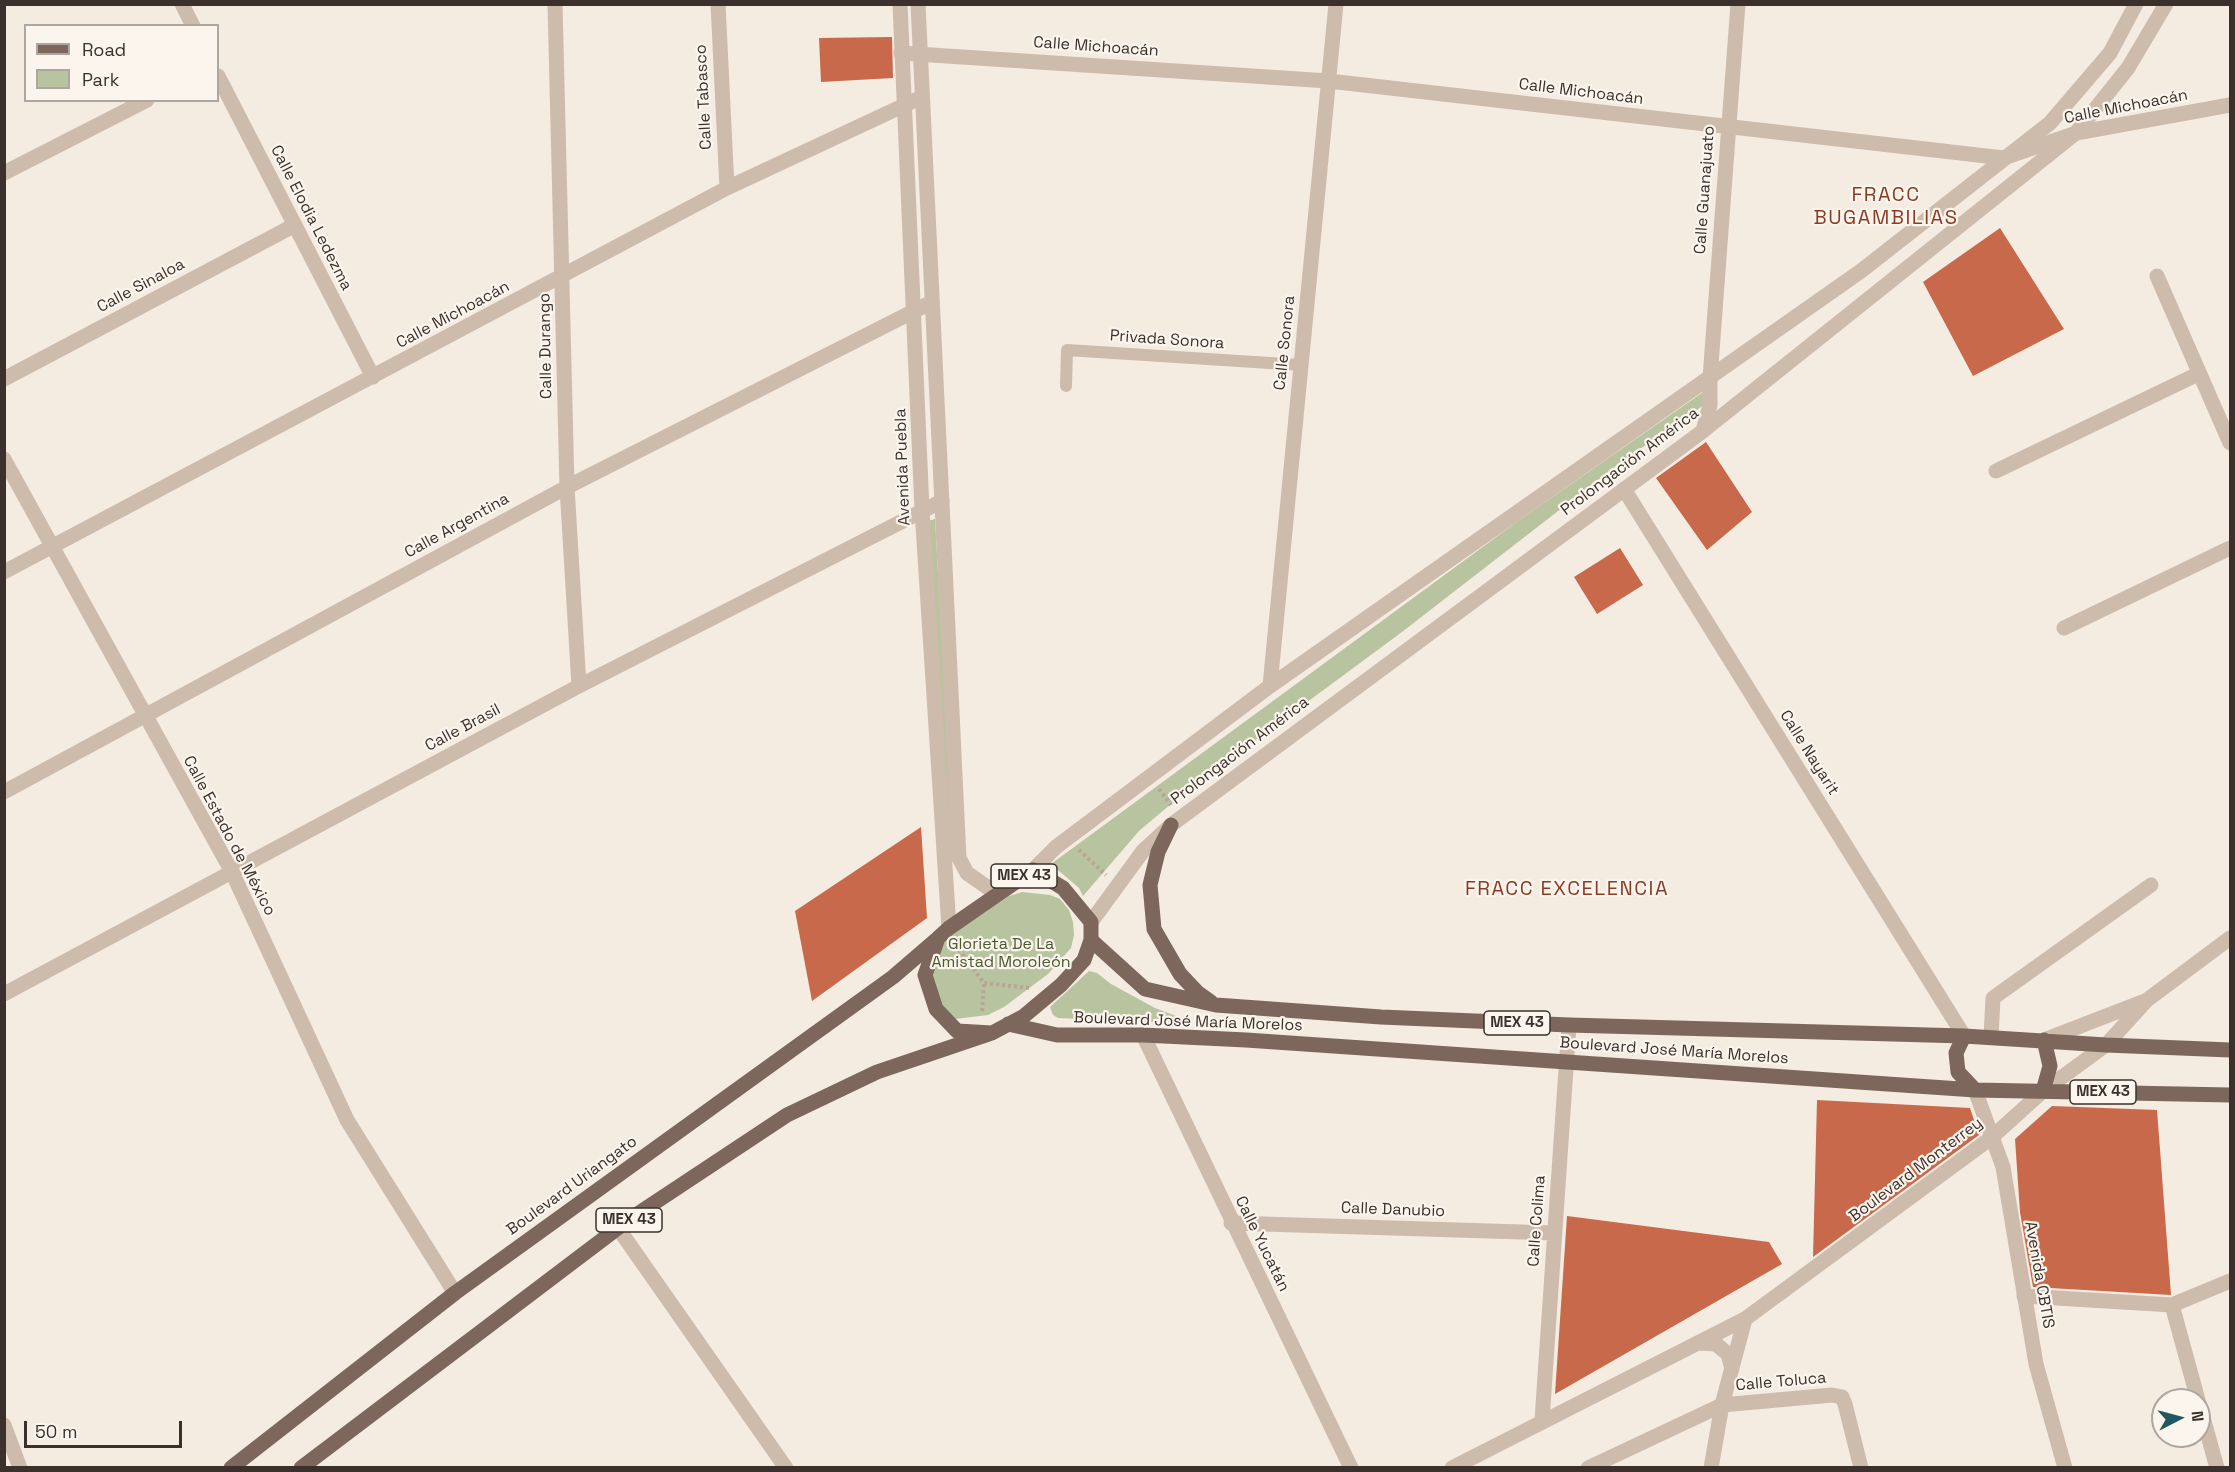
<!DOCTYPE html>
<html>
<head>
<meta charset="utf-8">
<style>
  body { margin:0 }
  #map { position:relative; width:2235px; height:1472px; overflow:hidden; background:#f4ebe1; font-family:"Space Grotesk",sans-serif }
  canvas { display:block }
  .frame { position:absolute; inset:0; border:6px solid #3b302b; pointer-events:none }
  .legend { position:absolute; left:24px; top:24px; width:195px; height:78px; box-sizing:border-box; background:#fbf5ee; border:2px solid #aea6a0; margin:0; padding:8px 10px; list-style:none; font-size:18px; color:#3b302b }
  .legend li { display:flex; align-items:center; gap:12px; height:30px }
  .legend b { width:30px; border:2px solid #aea6a0 }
  .north { position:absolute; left:2151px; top:1388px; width:60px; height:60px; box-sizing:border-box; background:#fbf5ee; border:2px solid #aea6a0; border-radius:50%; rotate:84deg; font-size:16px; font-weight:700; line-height:24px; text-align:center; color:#3b302b }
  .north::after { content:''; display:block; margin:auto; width:21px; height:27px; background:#1f5a5e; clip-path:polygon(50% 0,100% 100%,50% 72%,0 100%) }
  .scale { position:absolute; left:24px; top:1421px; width:158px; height:27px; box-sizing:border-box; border:3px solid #3b302b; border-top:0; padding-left:8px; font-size:18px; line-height:21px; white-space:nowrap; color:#3b302b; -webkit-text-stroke:4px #fbf5ee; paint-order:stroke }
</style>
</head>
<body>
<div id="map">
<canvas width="2235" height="1472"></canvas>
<div class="frame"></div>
<ul class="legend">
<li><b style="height:8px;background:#7d675c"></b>Road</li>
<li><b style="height:16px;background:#b8c4a0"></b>Park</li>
</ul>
<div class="north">N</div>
<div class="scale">50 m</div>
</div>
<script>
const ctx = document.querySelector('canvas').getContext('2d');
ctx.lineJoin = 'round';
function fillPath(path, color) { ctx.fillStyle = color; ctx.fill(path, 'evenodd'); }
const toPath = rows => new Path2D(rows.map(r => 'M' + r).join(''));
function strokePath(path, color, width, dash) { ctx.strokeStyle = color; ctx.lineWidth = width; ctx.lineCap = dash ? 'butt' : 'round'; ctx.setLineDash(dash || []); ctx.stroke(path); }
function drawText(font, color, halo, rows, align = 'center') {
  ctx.font = font + ' "Space Grotesk",sans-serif'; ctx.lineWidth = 4.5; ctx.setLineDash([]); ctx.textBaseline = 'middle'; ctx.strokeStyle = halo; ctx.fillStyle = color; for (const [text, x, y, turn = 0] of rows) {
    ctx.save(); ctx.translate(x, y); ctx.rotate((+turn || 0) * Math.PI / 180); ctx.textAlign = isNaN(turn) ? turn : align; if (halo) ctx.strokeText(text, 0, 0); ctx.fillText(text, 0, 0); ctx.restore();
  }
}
const green = toPath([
  [1706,390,1706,403,1683,421,1629,456,1402,632,1184,793,1139,831,1083,896,1079,888,1051,864,1518,521],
  [935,519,952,822,947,823,928,521],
  [1022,892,1050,895,1060,899,1069,910,1073,922,1074,935,1071,948,1048,974,1004,1007,988,1015,955,1019,937,1001,931,968,941,942,1009,896],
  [1089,971,1097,973,1111,984,1155,1008,1176,1016,1176,1023,1058,1018,1053,1015,1050,1007]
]);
const building = toPath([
  [892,37,893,78,821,82,819,38],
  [2000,228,2064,329,1973,376,1923,282],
  [1706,442,1752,512,1707,550,1656,478],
  [1620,548,1643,585,1597,614,1574,577],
  [921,827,927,918,812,1001,795,911],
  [1817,1100,1970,1108,1979,1135,1813,1257],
  [2052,1106,2157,1110,2171,1295,2033,1287,2020,1212,2015,1139],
  [1567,1216,1769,1242,1782,1264,1555,1394]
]);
const path = toPath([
  [1159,789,1171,805],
  [1079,850,1106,875],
  [955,945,984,983,1030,988],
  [982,1011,984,983]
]);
const service = toPath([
  [1066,386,1067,350,1301,365]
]);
const minor = toPath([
  [182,4,193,26],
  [555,4,567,487,579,686],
  [718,4,727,188],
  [901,53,1329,81,2004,158,2076,133,2230,105],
  [218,76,373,377],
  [4,173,147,100],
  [2157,276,2230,443],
  [1710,378,1738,4],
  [4,379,295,225],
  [4,459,232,872,347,1120,455,1293],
  [1996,471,2198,374],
  [1624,489,1964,1036],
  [4,572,727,188,922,97],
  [2064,628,2230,548],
  [1270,686,1336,4],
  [4,792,567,487,932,302],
  [4,994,579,686,942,501],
  [1143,1035,1351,1468],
  [1991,1037,1993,998,2151,885],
  [2044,1040,2145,1001],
  [2106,1045,2147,1000,2230,938],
  [1231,1223,1554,1233],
  [618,1228,786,1468],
  [2024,1296,2172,1305,2230,1281],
  [2172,1305,2198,1400],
  [2199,1403,2217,1468],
  [1542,1420,1569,1025],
  [4,1425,20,1468],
  [1711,1468,1722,1405,1832,1395,1842,1397,1845,1404,1861,1468]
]);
const tertiary = toPath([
  [900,4,922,510,949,928],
  [918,4,959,858,967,873,997,894],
  [1703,431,1710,405,1710,378],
  [1033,870,1056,847,1270,686,1861,271,2050,123,2110,53,2136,4],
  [1091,922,1143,851,1171,825,1703,431,2076,133,2128,68,2166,4],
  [1975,1090,2003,1167,2036,1364,2065,1468],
  [1698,1343,1716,1344,1728,1354,1732,1369],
  [1452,1468,1745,1319,1991,1138,2043,1091,2106,1045],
  [1588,1468,1722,1405,1745,1319]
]);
const primary = toPath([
  [1171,825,1158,852,1150,885,1154,929,1180,974,1197,992,1211,1002],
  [1091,940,1145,989,1216,1005,1381,1017,1569,1025,1964,1036,2106,1045,2230,1050],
  [1008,1024,1057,1035,1143,1035,1246,1040,1975,1090,2230,1095],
  [1964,1036,1956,1053,1958,1072,1975,1090],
  [2043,1091,2050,1066,2044,1040],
  [231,1468,455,1293,893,977,936,940],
  [301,1468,627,1221,787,1115,877,1072,992,1033,1024,1016,1061,985,1084,960,1091,940,1091,922,1063,888,1033,870,949,928,938,938,925,975,936,1009,957,1031,992,1033]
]);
const shields = [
  [1024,876,66],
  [1517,1023,66],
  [2103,1092,66],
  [629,1220,66]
];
const shieldNames = [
  ["MEX 43",1024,876],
  ["MEX 43",1517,1023],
  ["MEX 43",2103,1092],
  ["MEX 43",629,1220]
];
const streetNames = [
  ["Calle Michoacán",1096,47,4],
  ["Calle Michoacán",1581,92,7],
  ["Calle Tabasco",704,97,-93],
  ["Calle Michoacán",2126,107,-11],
  ["Calle Guanajuato",1705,190,-86],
  ["Calle Elodia Ledezma",311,218,63],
  ["Calle Sinaloa",141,286,-28],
  ["Calle Michoacán",453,315,-28],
  ["Privada Sonora",1167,340,4],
  ["Calle Sonora",1285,343,-84],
  ["Calle Durango",546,346,-91],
  ["Prolongación América",1630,462,-37],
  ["Avenida Puebla",903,467,-92],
  ["Calle Argentina",457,526,-29],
  ["Calle Brasil",463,728,-28],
  ["Prolongación América",1240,751,-37],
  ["Calle Nayarit",1809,753,58],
  ["Calle Estado de México",229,836,62],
  ["Boulevard José María Morelos",1188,1022,2],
  ["Boulevard José María Morelos",1674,1051,4],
  ["Boulevard Monterrey",1916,1170,-37],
  ["Boulevard Uriangato",572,1186,-36],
  ["Calle Danubio",1393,1210,2],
  ["Calle Colima",1537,1221,-86],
  ["Calle Yucatán",1262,1244,64],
  ["Avenida CBTIS",2039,1275,80],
  ["Calle Toluca",1781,1382,-5]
];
const parkNames = [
  ["Glorieta De La",1001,945],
  ["Amistad Moroleón",1001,963]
];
const quarterNames = [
  ["FRACC",1886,196],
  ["BUGAMBILIAS",1886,219],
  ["FRACC EXCELENCIA",1567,890]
];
fillPath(green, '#b8c4a0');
fillPath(building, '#c8694b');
strokePath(path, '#b9a596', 4, [3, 3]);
strokePath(service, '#cdbbac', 12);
strokePath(minor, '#cdbbac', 15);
strokePath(tertiary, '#cdbbac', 15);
strokePath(primary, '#7d675c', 15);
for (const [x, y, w] of shields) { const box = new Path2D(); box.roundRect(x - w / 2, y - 12, w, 24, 4.5); ctx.fillStyle = '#fbf5ee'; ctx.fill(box); strokePath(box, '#3b302b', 1.5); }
drawText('bold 15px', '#3b302b', null, shieldNames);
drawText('16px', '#3b302b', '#fbf5ee', streetNames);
drawText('16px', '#4a5a2e', '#fbf5ee', parkNames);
ctx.letterSpacing = '1.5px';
drawText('20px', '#8c3b22', '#fbf5ee', quarterNames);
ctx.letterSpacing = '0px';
</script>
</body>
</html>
